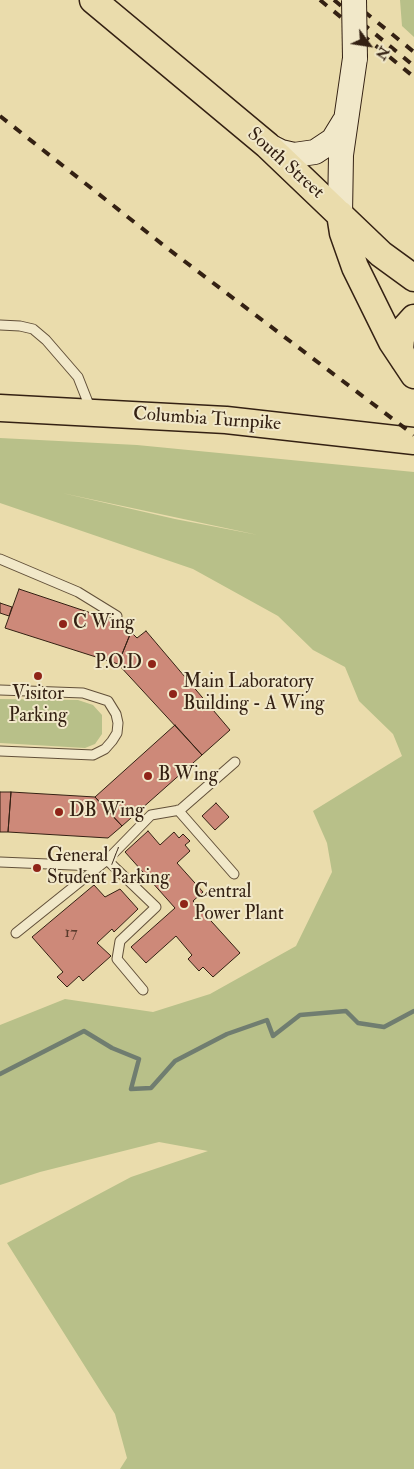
<!DOCTYPE html>
<html>
<head>
<meta charset="utf-8">
<style>
  body { margin:0 }
  #map { position:relative; width:414px; height:1469px; overflow:hidden; background:#eadcac; font-family:"IM FELL Double Pica",serif }
  canvas { display:block }
  .north { position:absolute; left:344px; top:20px; width:50px; height:50px; -webkit-text-stroke:4px #f1e8c9; paint-order:stroke; rotate:121deg; font-size:14px; font-weight:700; line-height:20px; text-align:center; color:#342113 }
  .north::after { content:''; display:block; margin:auto; width:18px; height:22px; background:#342113; clip-path:polygon(50% 0,100% 100%,50% 72%,0 100%) }
</style>
</head>
<body>
<div id="map">
<canvas width="414" height="1469"></canvas>
<div class="north">N</div>
</div>
<script>
const ctx = document.querySelector('canvas').getContext('2d');
ctx.lineJoin = 'round';
function fillPath(path, color) { ctx.fillStyle = color; ctx.fill(path, 'evenodd'); }
const toPath = rows => new Path2D(rows.map(r => 'M' + r).join(''));
function strokePath(path, color, width, dash) { ctx.strokeStyle = color; ctx.lineWidth = width; ctx.lineCap = dash ? 'butt' : 'round'; ctx.setLineDash(dash || []); ctx.stroke(path); }
function drawText(font, color, halo, rows, align = 'center') {
  ctx.font = font + ' "IM FELL Double Pica",serif'; ctx.lineWidth = 4; ctx.setLineDash([]); ctx.textBaseline = 'middle'; ctx.strokeStyle = halo; ctx.fillStyle = color; for (const [text, x, y, turn = 0] of rows) {
    ctx.save(); ctx.translate(x, y); ctx.rotate((+turn || 0) * Math.PI / 180); ctx.textAlign = isNaN(turn) ? turn : align; if (halo) ctx.strokeText(text, 0, 0); ctx.fillText(text, 0, 0); ctx.restore();
  }
}
const green = toPath([
  [400,0,414,0,414,37,402,26],
  [0,438,137,445,414,472,414,1469,120,1469,127,1458,115,1414,7,1243,131,1177,208,1151,159,1142,40,1172,0,1185,0,1025,65,999,153,1012,210,994,296,946,332,872,327,843,313,811,402,756,393,734,359,701,345,667,313,650,278,616,193,569,0,503],
  [62,493,258,535,175,519],
  [0,699,78,700,93,705,102,715,102,734,95,744,85,748,0,743]
]);
const stream = toPath([
  [0,1074,84,1031,112,1048,139,1059,131,1089,151,1088,175,1061,227,1034,267,1020,273,1036,300,1015,346,1011,358,1023,384,1027,414,1011]
]);
const building = toPath([
  [19,589,115,621,131,632,118,664,5,628,19,589],
  [0,603,12,607,9,616,0,613,0,603],
  [146,631,230,730,202,755,118,664,131,632,137,638,146,631],
  [175,725,202,755,122,826,95,797,175,725],
  [0,792,11,792,8,832,0,832,0,792],
  [11,792,95,797,122,826,108,838,8,832,11,792],
  [216,803,229,817,215,830,202,816,216,803],
  [148,831,160,845,174,832,179,838,183,834,190,841,185,845,190,851,177,863,203,892,193,901,240,953,213,977,203,967,199,971,188,959,192,955,176,936,146,963,131,947,175,908,125,852,148,831],
  [94,885,105,897,120,889,138,909,114,932,112,929,97,943,111,956,83,981,79,976,67,987,57,977,63,972,32,937,94,885]
]);
const lane = toPath([
  [0,325,20,326,33,329,46,340,78,377,91,410],
  [0,559,78,592,117,616],
  [0,690,83,693,108,701,116,714,118,723,117,733,112,741,105,749,93,755,0,751],
  [178,810,234,874],
  [107,860,156,907,120,941,117,959,143,990],
  [0,862,96,866],
  [16,933,107,860,151,815,180,810,235,762]
]);
const secondary = toPath([
  [267,145,281,152,294,155,315,152,333,140,344,122],
  [340,214,341,155,355,58]
]);
const primary = toPath([
  [93,0,267,145,381,254,414,278],
  [340,214,343,233,355,267,392,342,414,375],
  [404,360,400,349,401,339,405,328,414,318],
  [0,408,226,420,414,441]
]);
const rail = toPath([
  [320,0,414,77],
  [334,0,414,66],
  [350,0,414,52],
  [0,116,167,248,414,435]
]);
const secondaryBridge = toPath([
  [354,0,355,58]
]);
const markers = [
  [63,624,5,"#8f2418"],
  [152,664,5,"#8f2418"],
  [38,676,5,"#8f2418"],
  [173,694,5,"#8f2418"],
  [148,776,5,"#8f2418"],
  [59,812,5,"#8f2418"],
  [37,868,5,"#8f2418"],
  [184,904,5,"#8f2418"]
];
const numberNames = [
  ["17",71,934]
];
const streetNames = [
  ["South Street",285,164,42],
  ["Columbia Turnpike",207,420,4]
];
const poiNames = [
  ["C Wing",73,624],
  ["P.O.D",142,664,"right"],
  ["Main Laboratory",183,683],
  ["Building - A Wing",183,705],
  ["Visitor",38,695,"center"],
  ["Parking",38,717,"center"],
  ["B Wing",158,776],
  ["DB Wing",69,812],
  ["General /",47,857],
  ["Student Parking",47,879],
  ["Central",194,893],
  ["Power Plant",194,915]
];
fillPath(green, '#b8c089');
strokePath(stream, '#707d70', 4.5);
fillPath(building, '#cd8979');
strokePath(building, '#342113', 1);
strokePath(lane, '#625039', 11);
strokePath(secondary, '#342113', 26);
strokePath(primary, '#342113', 29);
strokePath(lane, '#f1e8c9', 9);
strokePath(secondary, '#f1e8c9', 24);
strokePath(primary, '#eadcac', 26);
strokePath(rail, '#342113', 4, [9, 9]);
strokePath(secondaryBridge, '#342113', 26, []);
strokePath(secondaryBridge, '#f1e8c9', 24);
for (const [x, y, r, color] of markers) { const dot = new Path2D(); dot.arc(x, y, r, 0, 2 * Math.PI); ctx.fillStyle = color; ctx.fill(dot); strokePath(dot, '#f1e8c9', 2); }
drawText('16px', '#5a3b2c', null, numberNames);
drawText('19px', '#342113', '#f1e8c9', streetNames);
drawText('19px', '#342113', '#f1e8c9', poiNames, 'left');
</script>
</body>
</html>
